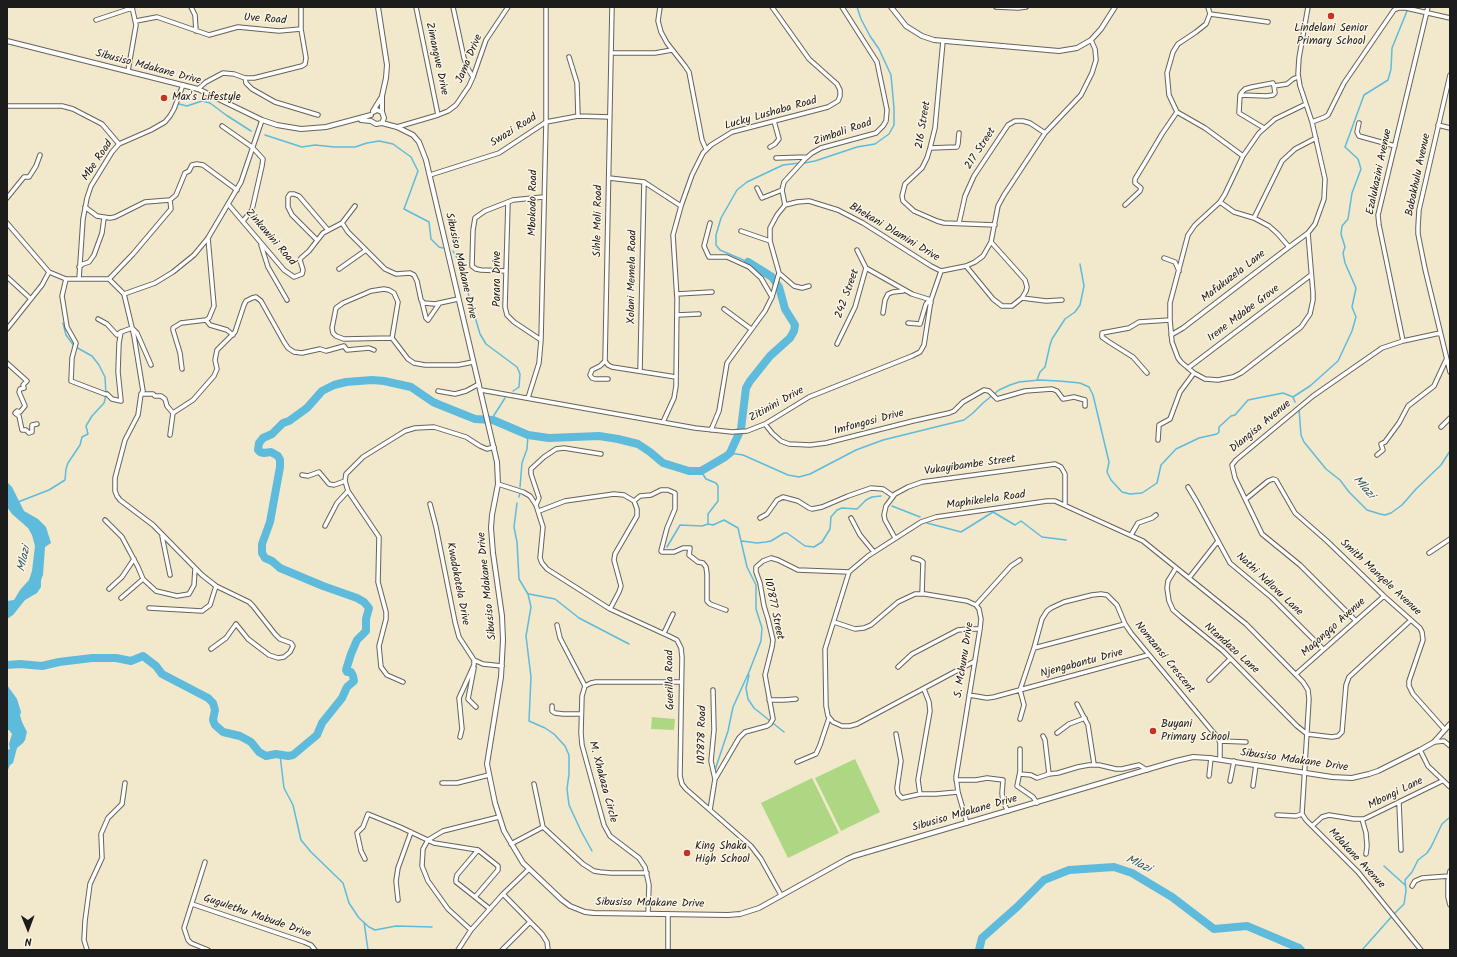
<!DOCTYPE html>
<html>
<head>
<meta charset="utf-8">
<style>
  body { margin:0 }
  #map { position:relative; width:1457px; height:957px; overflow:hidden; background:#f2e8cc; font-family:Kalam,sans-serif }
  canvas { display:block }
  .frame { position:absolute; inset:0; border:8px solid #1c1c1c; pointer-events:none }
  .north { position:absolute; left:8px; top:909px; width:40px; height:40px; -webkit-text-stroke:3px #fcf5e5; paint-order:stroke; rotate:179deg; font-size:11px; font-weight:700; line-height:16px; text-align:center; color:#1c1c1c }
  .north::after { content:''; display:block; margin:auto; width:14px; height:18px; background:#1c1c1c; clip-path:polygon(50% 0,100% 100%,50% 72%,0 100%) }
</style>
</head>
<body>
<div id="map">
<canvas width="1457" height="957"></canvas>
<div class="frame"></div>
<div class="north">N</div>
</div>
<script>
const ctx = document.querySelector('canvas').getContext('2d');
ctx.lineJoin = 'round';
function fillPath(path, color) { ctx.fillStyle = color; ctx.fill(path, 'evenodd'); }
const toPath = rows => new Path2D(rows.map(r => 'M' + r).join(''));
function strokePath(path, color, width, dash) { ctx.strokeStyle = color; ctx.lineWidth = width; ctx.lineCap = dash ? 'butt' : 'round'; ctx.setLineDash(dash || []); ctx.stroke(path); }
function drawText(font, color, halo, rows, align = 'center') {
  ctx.font = font + ' Kalam,sans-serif'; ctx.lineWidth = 3; ctx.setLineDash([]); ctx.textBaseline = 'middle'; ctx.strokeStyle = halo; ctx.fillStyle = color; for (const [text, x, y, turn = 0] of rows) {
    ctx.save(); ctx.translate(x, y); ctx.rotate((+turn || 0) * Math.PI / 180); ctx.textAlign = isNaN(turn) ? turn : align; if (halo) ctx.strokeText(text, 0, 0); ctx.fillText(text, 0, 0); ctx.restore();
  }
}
const green = toPath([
  [652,717,675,719,674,730,651,729],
  [855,759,880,812,841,831,815,778],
  [812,778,839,833,788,858,761,803]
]);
const water = toPath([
  [7,482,12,487,24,511,38,519,46,527,51,543,45,547,43,575,41,580,41,587,37,593,25,600,13,615,7,619,7,601,14,600,20,590,29,580,32,571,35,546,32,535,28,528,12,514,7,507],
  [7,685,17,699,21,712,20,715,22,722,27,732,25,740,23,743,17,748,13,763,10,765,7,772,7,750,10,749,9,744,12,734,9,730,7,730]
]);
const stream = toPath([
  [179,104,187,106,202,101,210,103,226,115,251,131],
  [265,135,302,147,315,145,334,147,355,147,367,143,379,141,393,144,411,157,418,171,404,209,429,222,431,239,439,247,443,248],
  [804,163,815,161,857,147,875,144,889,134,894,125,894,108,891,75,879,49,870,36,861,19,857,7],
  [453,251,457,258,462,261,462,271,464,279,480,334,486,344,517,367,520,374,519,387,513,391],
  [748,262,720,250,716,245,716,235,721,218,737,190,747,182,783,165,800,163],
  [1037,380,1040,372,1045,367,1050,345,1052,339,1065,319,1075,312,1080,305,1084,286,1080,264],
  [1293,397,1310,386,1338,361,1352,331,1356,317,1352,307,1356,288,1345,263,1343,253,1345,247,1341,234,1342,226,1348,219,1352,193,1361,169,1358,159,1345,147,1364,95,1388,80,1391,69,1392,48,1407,11],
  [1299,409,1301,435,1304,442,1326,469,1340,480,1349,492,1367,510,1380,514,1385,515,1391,513,1402,505,1416,489,1441,465,1450,451],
  [491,420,505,398],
  [730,453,743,455,788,475,799,477,810,474,856,450,883,440,964,420,973,413,983,403,999,390,1010,385,1019,382,1039,380,1059,381,1080,383,1089,387,1093,395,1109,462,1107,472,1111,480,1122,492,1130,494,1142,493,1157,483,1161,465,1176,449,1199,438,1217,434,1219,432,1219,427,1231,416,1235,415,1248,400,1283,393,1293,397,1295,402],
  [701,471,706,479,716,483,718,486,718,501,708,514,708,524,713,525,724,520,738,528,747,567,756,585,756,609,762,628,761,641,749,672,733,707,728,731,715,770],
  [520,487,522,463,527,449,528,435],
  [519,497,520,493],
  [18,502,49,490,65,480,66,469,68,463,80,445,82,437,88,434,86,426,92,416,104,403,106,395,105,377,99,365,92,356,74,346,66,335,63,323],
  [517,503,514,527,517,542,519,579,528,594,531,607,526,636,531,677,529,721,545,728,554,734,565,746,569,755,569,774,567,789,569,805,581,831,592,851],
  [892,506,920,517],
  [927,523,961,532,993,512,1015,525,1021,521,1042,537,1066,540],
  [742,541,757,543,766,542,771,541,784,533,787,533,805,546,814,547,822,542,830,529,831,517,837,510,842,508,857,509,866,500,872,497,881,496],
  [667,547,680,525,702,526,708,524],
  [529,594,555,599,579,618,629,644],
  [749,675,746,688,748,699,754,708,784,732],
  [280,755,284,788,293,805,301,840,311,852,343,883,349,903,359,918,369,927,375,930,396,926,432,927],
  [1384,866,1405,885],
  [364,922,368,950],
  [1362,950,1393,915,1404,904,1406,891,1405,880,1412,872,1418,860,1427,853,1431,847,1442,824,1450,817]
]);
const river = toPath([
  [7,665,20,664,42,666,59,662,92,658,116,658,131,661,143,656,156,666,162,674,208,698,213,703,215,710,213,720,215,725,223,732,240,736,251,742,259,752,266,756,276,754,288,756,293,755,317,735,322,723,342,698,347,687,354,681,353,676,351,672,347,672,346,670,351,654,357,640,366,631,366,619,369,608,364,602,357,598,323,586,280,568,272,561,265,558,262,553,262,544,270,522,280,467,280,460,278,456,271,452,264,453,260,452,258,450,259,443,263,438,272,434,283,423,289,421,307,408,322,391,334,385,346,382,372,380,384,381,411,387,433,402,440,405,475,419,493,420,528,435,549,438,599,436,618,439,638,444,650,452,663,463,689,471,701,471,725,457,730,453,741,429,746,388,750,381,770,356,790,338,794,331,795,325,785,309,779,287,772,277,748,262],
  [979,950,982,938,1017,907,1044,880,1069,870,1114,867,1132,873,1172,897,1214,929,1247,926,1299,948,1301,950]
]);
const minor = toPath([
  [191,7,195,15,196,31],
  [416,7,438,115],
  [453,7,464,58,468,69,473,77],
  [612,7,605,361,608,365,612,367,676,377],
  [660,7,658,21,661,32,667,43,685,66,689,72,702,140,706,149],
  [996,7,1018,8,1026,7],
  [1208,7,1210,14,1206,24,1196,32,1178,44,1173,52,1167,73,1169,95,1177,112,1205,128,1243,156],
  [1210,14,1268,22],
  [96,20,132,8],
  [136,21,157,17,209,35,238,27,279,31,301,29],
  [943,41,935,128,930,148,927,158,922,168,905,184,902,196,903,201,914,211,937,221,944,223,995,225],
  [612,53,655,53,672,50],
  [569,57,577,83,578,116],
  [128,71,136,25,132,7],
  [1450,75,1419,210,1418,227,1418,234,1425,269,1450,372],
  [245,78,246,83,252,89,275,102,318,115],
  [198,89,206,82,223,73,234,74,245,78,254,78,302,66,305,64,306,58,301,29,301,7],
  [1240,95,1267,96,1273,95,1275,93,1274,86],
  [1306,104,1275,119,1259,133,1243,156,1225,194,1220,202,1195,225,1188,235,1170,303,1170,320,1172,342,1178,358,1181,362,1194,373,1205,379,1218,380,1233,377,1241,373,1301,327,1310,314,1313,300,1313,293,1308,233,1315,224,1324,199,1325,179,1312,122,1300,86,1298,74,1299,58,1308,7],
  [7,106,62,106,73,109,102,124,119,144],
  [1312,122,1325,117,1328,115,1344,83,1394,10,1399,8,1406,8,1450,18],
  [1359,123,1357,132,1359,136,1395,146],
  [1438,125,1450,128],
  [222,126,252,147,263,159,262,166,252,210,243,221],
  [397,127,438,115,448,111,456,105,469,86,473,77,486,40,508,7],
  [1264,128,1239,113,1240,95,1242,92,1245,89,1252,87,1273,83,1274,86,1287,84,1293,79,1298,77],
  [770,147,775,144,779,139,774,121],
  [930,148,957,147,958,144,959,133],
  [776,158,807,157],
  [430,175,499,153,546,122,578,116,610,117],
  [609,178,644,182,681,206],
  [757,188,762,198,782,190],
  [7,198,24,177,29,177,36,166,40,155],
  [508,202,505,307,507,315,514,322,541,340],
  [1220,202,1234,212,1254,218,1269,226,1278,234,1289,247],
  [228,204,284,270,294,277,302,274,303,270,300,260,301,258,309,251,323,233,342,223,355,206],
  [785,205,782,190,784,182,805,159,812,153,821,148,876,133,883,126,886,121,887,110,877,62,842,7],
  [1125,205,1140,191,1141,188,1135,183,1135,179,1146,161,1162,134,1177,112],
  [85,207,97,216,110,218,115,217,145,202,170,200],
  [1254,218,1282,161,1295,149,1316,138],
  [7,223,49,272,66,279,109,279],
  [342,223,348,232,385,269,396,274,410,273,414,275,417,281,421,300,424,303,435,304,458,299],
  [710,223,704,246,709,257,727,257,749,267,761,278,772,297],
  [959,223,965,196,974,176,1008,125,1015,121,1023,121,1030,123,1045,133],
  [741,231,770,241],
  [317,240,292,215,288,207,288,197,290,194,294,194,299,196,328,230],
  [261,245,268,267,287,300],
  [857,250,866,268,912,294,931,300],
  [1164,258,1175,262,1179,271],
  [966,266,993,299,1002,306,1012,306,1022,298,1026,291,1027,287,1025,280,991,242],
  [79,267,83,264,89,262,94,255,102,233,104,218],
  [339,269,366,250],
  [506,271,481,270,476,269,472,266,473,230,475,218,485,211,513,200,543,197],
  [779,273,794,286,802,288,809,286],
  [7,277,31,299],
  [66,279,62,296,67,327,76,343,72,358,71,381,105,394],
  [79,279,83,219,87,198,91,186,112,152,119,144,151,130,165,122,170,116,174,109,183,85],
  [109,279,124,294,155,283,173,272,194,255,208,238,241,182,262,120],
  [109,279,133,254,171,209,170,200,176,195,185,173,189,171,192,165,197,164,203,165,237,190],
  [124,294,134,336,143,391,141,394,138,415,125,440,115,478,115,491,117,496,120,500,153,525,202,575,216,586,249,602,253,606,275,634,280,639,291,643,293,646,290,652,284,657,278,658,269,655,248,639,236,624,226,638,211,649],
  [677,294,712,292],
  [1022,298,1046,301,1062,300],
  [422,302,426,318,428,320,439,304],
  [724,309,751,329],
  [883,313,885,300,888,294,893,292,903,291],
  [677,315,699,314],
  [98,319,107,324,117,335,121,332],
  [206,320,210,325,227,330,233,335],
  [908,323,920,324,926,304,928,302,931,303],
  [7,329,42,285,49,272],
  [1171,335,1183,328,1289,247,1308,233],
  [392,338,344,339,336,336,333,333,332,328,336,308,343,303,371,291,384,289,389,290,394,293,398,302,392,338,408,359,414,363,425,365,458,365,473,362],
  [1403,341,1379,225,1378,215,1428,7],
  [837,344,855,307,866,268],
  [605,361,600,366,592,370,590,375,592,378,595,379,608,379],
  [7,363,27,381,23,385,24,388,20,389,19,392,25,406,20,412,17,411,15,413,19,416,22,430,26,430,29,433,32,432,32,425,37,424],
  [1188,368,1311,275],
  [182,369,180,353,173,330,173,328,181,323,206,320,209,318,214,306,208,238],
  [640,371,644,182],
  [1147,373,1133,357,1109,342,1102,337,1102,333,1129,328,1139,322,1170,320],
  [481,390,695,428,732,432,747,431,765,424,809,397,912,356,920,352,924,345,931,300,941,271],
  [438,391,455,394,466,391,479,384],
  [107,394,112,399,121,401],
  [141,394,153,394,155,396,161,396,165,399,167,406,173,413,170,435],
  [528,398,539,363,541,340,546,122,546,7],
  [121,401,118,372,119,343,121,332,132,328,137,333,151,365],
  [173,413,193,400,214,376,217,369,215,360,217,350,235,332,244,305,246,301,252,298,256,297,261,301,284,342,288,348,294,352,302,353,320,349,326,351,344,346,347,350,369,348,374,350],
  [663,422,674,398,676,386,677,299,673,235,681,206,692,175,703,153,711,145,732,132,828,107,838,101,840,96,840,90,837,84,809,59,772,7],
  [765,424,772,433,781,441,789,444,810,445,826,443,913,421,949,413,954,411,963,402,984,390,989,391,997,399,1025,391,1052,389,1057,391,1063,399,1074,397,1085,400,1085,406],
  [1441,427,1450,418],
  [711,430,719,411,727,363,765,311,772,297,779,273,770,241,770,228,777,215,785,205,797,202,809,201,838,210,863,223,931,266,941,271,966,266,975,262,983,256,991,242,998,206,1004,195,1045,133,1081,95,1092,73,1096,60,1095,49,1091,40],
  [1158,440,1159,425,1170,419,1180,392,1194,373],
  [1377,455,1383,450,1381,444,1385,442,1399,423,1408,406,1434,386,1446,360],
  [302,475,308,476,319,472,329,484,334,485,345,481],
  [498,484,523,492,530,496,536,505,543,527,540,558,542,563,547,569,610,609,671,637,677,640,681,648,682,657,680,776,682,784,686,789,751,846,761,859,781,895],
  [1188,487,1197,502,1230,563,1272,598,1323,649],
  [1246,499,1268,481,1273,479,1276,480,1295,513,1327,541,1384,596,1420,628,1422,632,1423,640,1409,681,1409,686,1413,694,1445,730],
  [634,501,640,496,651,495,661,490,668,490,675,493,675,509,667,528,661,551,662,552,674,552,683,548,690,548,689,555,698,562,703,563,706,567,707,574,707,601,710,604,726,610],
  [430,504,436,527,455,622,459,637,474,660,483,664,502,666],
  [536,505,539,498,531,474,531,469,544,457,556,449,564,448,601,454],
  [539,511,565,501,614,494,624,495,634,501,637,509,637,516,615,554,614,560,621,586,619,592,610,609],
  [760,518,767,514,777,500,783,497,798,501,809,508,812,509,822,507,848,496,871,488,883,489,893,496],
  [851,518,860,535,874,552],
  [105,520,122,537,138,567,143,579,156,591,177,596,189,594,194,585,195,569],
  [325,526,337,503,348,491],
  [1131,535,1138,523,1152,518,1156,515],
  [162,536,170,575],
  [895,538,885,520,884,515,886,506,895,494,908,487,922,482,1055,464,1061,467,1065,474,1065,505],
  [1429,553,1450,539],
  [913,558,920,560,923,562,922,594],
  [1176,568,1168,581,1167,588,1169,601,1173,610,1181,617,1223,651,1297,726,1307,734,1332,737,1338,736,1342,732,1346,685,1349,677,1411,620],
  [1189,578,1218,541],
  [109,589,122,577,134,559],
  [121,598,143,579],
  [976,605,1011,566,1020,560],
  [149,608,202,611,210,605,216,586],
  [1356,621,1300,565,1262,534,1235,478,1232,465,1236,460,1313,396,1382,348,1403,341,1440,333],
  [834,622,855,629,864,628,871,625,898,602,915,594,925,594,967,601,976,605,979,609,981,619,980,629,956,777,958,792,967,823],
  [557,625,560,638,585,686],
  [664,633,673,614],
  [1034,648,1125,624],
  [975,661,857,724,850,726,842,726,833,722,828,716,826,706,825,649,849,572,868,556,921,522,936,517,1047,501,1055,501,1143,541,1246,624,1303,682,1308,690,1309,699,1302,814,1306,820,1358,872,1421,950],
  [898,667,912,654,958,630,968,629,980,629],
  [474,668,468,699,476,707],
  [1296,674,1384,596],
  [1209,680,1230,659],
  [403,682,387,675,381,667,379,646,386,619,386,612,378,582,379,537,348,491,345,481,346,474,363,457,405,431,415,428,434,427,466,437,480,446,487,449,494,447],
  [924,689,929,702,930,711,918,780,920,794,936,794,958,792],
  [713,690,714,730,711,761,715,779],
  [1020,690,1034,648,1042,619,1047,611,1051,608,1064,602,1092,595,1101,594,1107,595,1117,605,1125,624,1131,633,1218,738,1220,743,1220,759],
  [1020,690,1024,705,1020,719],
  [969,695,987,698,994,697,1148,655],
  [769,700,784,700,796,699],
  [1077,704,1088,725,1094,764],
  [552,706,552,711,555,713,563,714,581,714],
  [1057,733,1069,724,1085,718],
  [896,734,901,761,897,788,898,794,902,798,920,794],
  [1043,736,1045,740,1049,774,1058,773,1078,767,1089,765,1099,765,1116,769,1122,769,1139,765,1147,770],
  [460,737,462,729,459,698,474,665,474,660],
  [1220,741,1246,742],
  [1434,742,1444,741,1450,746],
  [1020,749,1020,771,1017,786,1033,797,1037,803],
  [1420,750,1428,766,1450,787],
  [797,762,816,754,820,745,829,718],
  [1020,774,1031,775,1037,778,1049,774],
  [1209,776,1211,758],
  [956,780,976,780,987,778,1003,780,1002,793,1003,802,1008,811],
  [1230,781,1234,761],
  [442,783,457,783,489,775],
  [534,784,543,827,583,864,594,871,600,872,611,873,647,873],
  [1253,786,1256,765],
  [1399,803,1401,850],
  [710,810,715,779,739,738,745,732,767,726,770,724,773,719,765,675,772,647,773,640,768,619,764,606,760,583,756,572,756,567,763,561,771,558,778,560,798,570,849,572],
  [1277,815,1296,816,1302,814],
  [1362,819,1366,833,1367,846,1366,854],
  [1312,826,1322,817,1329,815,1354,819,1364,819,1442,781],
  [511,844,543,827],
  [365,859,361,851,357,833,363,827,368,814,400,827,434,843,478,850,498,866,498,870,475,897,490,909],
  [205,862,184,928,188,940,191,943,208,950],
  [1450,871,1448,881,1448,897,1450,905],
  [1412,886,1415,881,1422,878,1449,876],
  [503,894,542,934,547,942,548,950],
  [475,897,456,882,456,879,457,875,478,850],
  [398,900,396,881,398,868,411,832],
  [192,904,304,942,311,945,315,950],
  [648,914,649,885,645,867,639,858,610,836,604,825,582,745,581,733,582,696,585,686,591,683,596,682,681,682],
  [471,930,448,909,428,881,422,866,423,849,428,840,443,831,499,817],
  [87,950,84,940,85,921,90,884,102,858,101,834,108,818,122,804,125,783],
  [458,950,471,930,503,894,529,869],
  [502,950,530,922],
  [668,950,668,914]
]);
const tertiary = toPath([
  [378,7,387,65,386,78,382,96,382,112],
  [891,7,906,26,922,36,934,40,1059,51,1077,48,1091,40,1101,29,1115,7],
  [7,41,198,89,262,120,277,125,301,129,326,127,371,115],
  [373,111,381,98],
  [361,120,371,121,376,124,382,123,384,118,382,112,377,110,373,112],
  [382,123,397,127,413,135,419,142,426,160,497,462,498,484,492,515,491,528,493,553,502,616,503,640,501,677,487,764,495,803,504,831,523,863,562,900,570,906,585,912,594,913,728,915,740,914,759,908,847,859,854,856,1176,761,1193,757,1209,758,1332,777,1352,778,1369,774,1378,771,1420,750,1434,742,1450,724]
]);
const markers = [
  [1331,16,4,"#c8321e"],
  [164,98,4,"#c8321e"],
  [1153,731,4,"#c8321e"],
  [687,853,4,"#c8321e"]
];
const streetNames = [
  ["Uve Road",265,20,4],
  ["Zimangwe Drive",436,59,78],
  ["Jama Drive",470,59,-67],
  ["Sibusiso Mdakane Drive",148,68,15],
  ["Lucky Lushaba Road",771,114,-16],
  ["216 Street",924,125,-81],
  ["Swazi Road",514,131,-32],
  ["Zimbali Road",843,133,-19],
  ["217 Street",981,149,-57],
  ["Mbe Road",98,161,-56],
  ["Ezalukazini Avenue",1380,172,-78],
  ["Babakhulu Avenue",1419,175,-78],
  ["Mbokodo Road",534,203,-89],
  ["Sihle Moli Road",599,221,-89],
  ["Bhekani Dlamini Drive",894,233,31],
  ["Zinkawini Road",270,238,49],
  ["Sibusiso Mdakane Drive",460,266,77],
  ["Xolani Memela Road",633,277,-89],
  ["Mafukuzela Lane",1234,277,-38],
  ["Parara Drive",498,279,-90],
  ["242 Street",848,294,-70],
  ["Irene Mdabe Grove",1244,314,-37],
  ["Zitinini Drive",777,405,-29],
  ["Imfongosi Drive",869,423,-15],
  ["Dlangisa Avenue",1261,427,-40],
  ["Vukayibambe Street",970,466,-8],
  ["Maphikelela Road",986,501,-8],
  ["Smith Manqele Avenue",1380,578,43],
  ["Kwadokotela Drive",457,584,79],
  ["Nathi Ndlovu Lane",1269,585,43],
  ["Sibusiso Mdakane Drive",488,586,-96],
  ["107877 Street",773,609,78],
  ["Maqongqo Avenue",1334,628,-42],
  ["Ntandazo Lane",1231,649,42],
  ["Nomzansi Crescent",1164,658,51],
  ["S. Mchunu Drive",965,660,-81],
  ["Njengabantu Drive",1082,664,-15],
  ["Guerilla Road",671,680,-91],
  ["107878 Road",703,735,-89],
  ["Sibusiso Mdakane Drive",1294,761,8],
  ["M. Xhakaza Circle",602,782,75],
  ["Mbongi Lane",1396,794,-26],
  ["Sibusiso Mdakane Drive",965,814,-16],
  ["Mdakane Avenue",1356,859,47],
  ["Sibusiso Mdakane Drive",650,904,1],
  ["Gugulethu Mabude Drive",257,917,19]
];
const poiNames = [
  ["Lindelani Senior",1331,29,"center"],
  ["Primary School",1331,42,"center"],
  ["Max's Lifestyle",172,98],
  ["Buyani",1161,725],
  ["Primary School",1161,738],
  ["King Shaka",695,847],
  ["High School",695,860]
];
const waterNames = [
  ["Mlazi",1363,488,49],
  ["Mlazi",25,559,-78],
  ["Mlazi",1138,865,25]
];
fillPath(green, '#add782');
fillPath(water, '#5ebbdc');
strokePath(stream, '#5ebbdc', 1.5);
strokePath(river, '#5ebbdc', 8);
strokePath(minor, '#67635a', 5.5);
strokePath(tertiary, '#67635a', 6);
strokePath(minor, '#fff', 3.5);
strokePath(tertiary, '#fff', 4);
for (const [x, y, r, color] of markers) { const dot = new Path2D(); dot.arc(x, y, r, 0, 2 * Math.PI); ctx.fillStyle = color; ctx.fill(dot); strokePath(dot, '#fcf5e5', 1.5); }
drawText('11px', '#1c1c1c', '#fcf5e5', streetNames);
drawText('11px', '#1c1c1c', '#fcf5e5', poiNames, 'left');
drawText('italic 12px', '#365c69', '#fcf5e5', waterNames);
</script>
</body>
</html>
